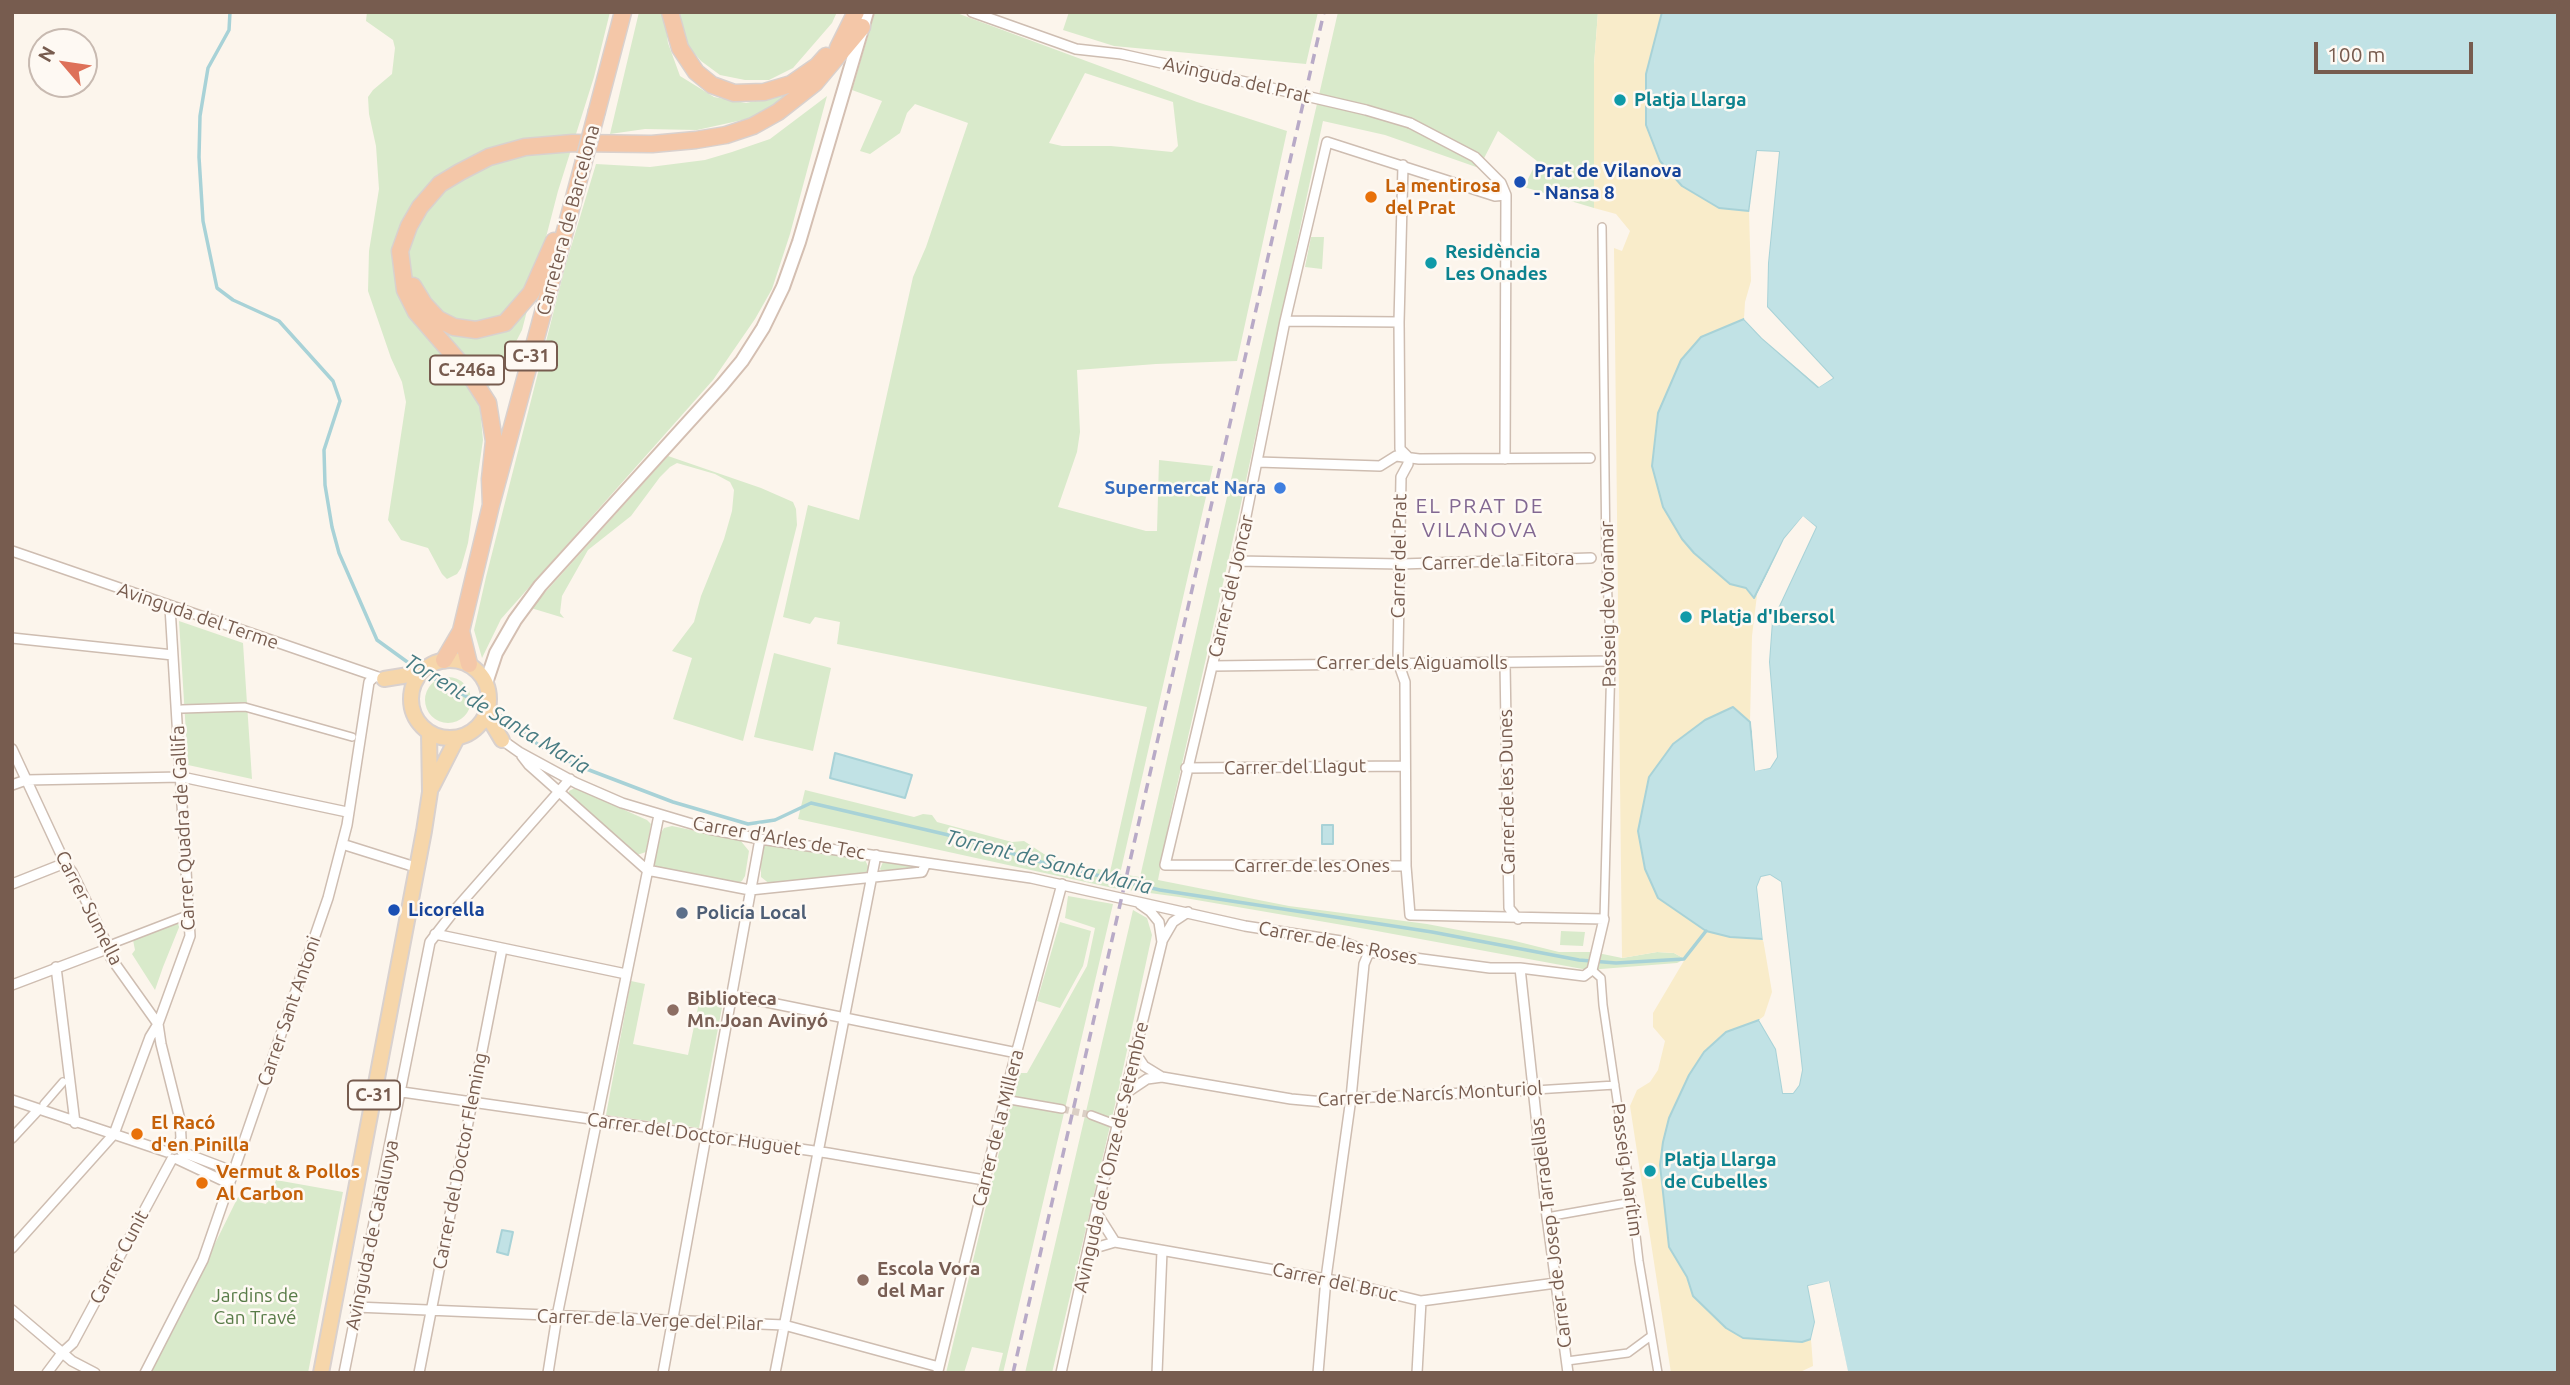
<!DOCTYPE html>
<html>
<head>
<meta charset="utf-8">
<style>
  body { margin:0 }
  #map { position:relative; width:2570px; height:1385px; overflow:hidden; background:#fcf5ec; font-family:Ubuntu,sans-serif }
  canvas { display:block }
  .frame { position:absolute; inset:0; border:14px solid #775c4f; pointer-events:none }
  .north { position:absolute; left:28px; top:28px; width:70px; height:70px; box-sizing:border-box; background:#fef9f3; border:2px solid #c8bab1; border-radius:50%; rotate:299deg; font-size:19px; font-weight:700; line-height:28px; text-align:center; color:#775c4f }
  .north::after { content:''; display:block; margin:auto; width:24px; height:32px; background:#de7159; clip-path:polygon(50% 0,100% 100%,50% 72%,0 100%) }
  .scale { position:absolute; left:2314px; top:42px; width:159px; height:32px; box-sizing:border-box; border:4px solid #775c4f; border-top:0; padding-left:9px; font-size:21px; line-height:24px; white-space:nowrap; color:#775c4f; -webkit-text-stroke:5px #fef9f3; paint-order:stroke }
</style>
</head>
<body>
<div id="map">
<canvas width="2570" height="1385"></canvas>
<div class="frame"></div>
<div class="north">N</div>
<div class="scale">100 m</div>
</div>
<script>
const ctx = document.querySelector('canvas').getContext('2d');
ctx.lineJoin = 'round';
function fillPath(path, color) { ctx.fillStyle = color; ctx.fill(path, 'evenodd'); }
const toPath = rows => new Path2D(rows.map(r => 'M' + r).join(''));
function strokePath(path, color, width, dash) { ctx.strokeStyle = color; ctx.lineWidth = width; ctx.lineCap = dash ? 'butt' : 'round'; ctx.setLineDash(dash || []); ctx.stroke(path); }
function drawText(font, color, halo, rows, align = 'center') {
  ctx.font = font + ' Ubuntu,sans-serif'; ctx.lineWidth = 5; ctx.setLineDash([]); ctx.textBaseline = 'middle'; ctx.strokeStyle = halo; ctx.fillStyle = color; for (const [text, x, y, turn = 0] of rows) {
    ctx.save(); ctx.translate(x, y); ctx.rotate((+turn || 0) * Math.PI / 180); ctx.textAlign = isNaN(turn) ? turn : align; if (halo) ctx.strokeText(text, 0, 0); ctx.fillText(text, 0, 0); ctx.restore();
  }
}
const green = toPath([
  [367,12,610,12,594,77,558,191,522,330,500,373,490,385,480,408,483,440,468,543,461,568,457,574,447,579,442,574,428,548,401,540,388,520,406,402,402,382,391,358,368,291,369,251,379,189,376,146,369,114,368,97,373,90,392,74,395,48,393,40,366,21],
  [639,12,664,12,668,43,680,76,714,97,746,103,788,94,767,111,747,119,697,130,645,129,610,134],
  [679,12,837,12,832,23,793,68,769,80,745,80,720,75,701,61,688,46],
  [875,12,954,12,1197,102,1287,131,1237,361,1156,364,1077,370,1080,432,1077,452,1058,507,1146,531,1157,531,1159,460,1213,466,1120,874,1140,877,1338,12,1598,12,1594,65,1594,208,1524,187,1537,161,1498,131,1479,168,1385,135,1323,121,1239,513,1171,812,1158,880,1289,906,1427,924,1511,940,1559,952,1593,952,1622,958,1657,952,1674,953,1685,959,1677,963,1588,970,1366,929,1179,897,1113,888,798,819,805,790,914,817,923,814,932,815,937,822,1012,842,1024,841,1047,856,1110,872,1147,707,837,644,840,622,815,617,810,624,783,617,808,505,859,520,913,277,926,247,968,123,915,104,907,113,900,133,870,154,860,151,882,101,852,90],
  [1085,73,1173,102,1178,146,1172,152,1111,146,1062,146,1049,143],
  [1069,12,1318,12,1306,64,1114,46,1063,30],
  [827,96,790,234,772,289,755,319,713,380,501,619,482,658,474,630,486,577,565,267,596,164,650,167,705,160,732,152,770,139],
  [1311,237,1324,237,1322,269,1305,267],
  [668,456,761,488,793,502,796,509,797,525,743,741,673,719,692,658,672,651,694,622,701,596,724,539,732,511,734,490,730,482,715,474,677,463,670,467,660,477,631,516,588,550,562,596,560,613,564,618,531,608],
  [179,621,243,643,252,779,188,765],
  [774,653,831,668,813,751,754,737],
  '425 700a23 23 0 1 1 46 0a23 23 0 1 1-46 0Z',
  [575,788,647,820,651,824,646,852,637,855,574,801,569,796,569,791],
  [672,826,740,840,749,851,745,876,742,881,737,884,654,866,653,862,660,834,664,828],
  [767,845,864,858,869,868,866,874,771,885,761,877,761,855,763,847],
  [883,862,912,866,914,869,883,873,880,869],
  [1068,896,1113,904,1003,1373,998,1373,1003,1353,972,1347,964,1373,946,1373,1018,1073,1027,1073,1087,966,1095,928,1065,918],
  [1133,910,1147,918,1152,935,1118,1092,1052,1373,1025,1373],
  [182,920,163,967,155,990,132,954,135,950,133,940],
  [1060,922,1091,931,1083,966,1060,1008,1037,1001],
  [1561,931,1585,932,1583,946,1560,945],
  [631,981,645,984,633,1044,688,1055,701,993,724,997,699,1128,606,1115],
  [276,1180,343,1192,308,1373,151,1373,238,1197,266,1204]
]);
const sand = toPath([
  [1598,12,1662,12,1646,74,1719,208,1749,211,1751,281,1745,302,1744,319,1701,337,1730,584,1747,588,1754,597,1757,595,1752,636,1750,722,1733,707,1730,937,1763,939,1772,992,1764,1016,1759,1020,1726,1033,1704,1052,1689,1075,1669,1118,1660,1165,1669,1247,1687,1277,1693,1296,1726,1328,1743,1338,1802,1342,1811,1339,1813,1366,1798,1373,1671,1373,1630,1106,1637,1090,1650,1082,1658,1070,1665,1041,1653,1027,1653,1013,1685,959,1674,953,1657,952,1622,958,1614,248,1622,251,1630,231,1616,214,1594,208,1594,65]
]);
const water = toPath([
  [1662,12,2558,12,2558,1373,1847,1373,1829,1282,1808,1286,1815,1322,1811,1339,1802,1342,1743,1338,1726,1328,1693,1296,1687,1277,1669,1247,1660,1165,1663,1142,1669,1118,1689,1075,1704,1052,1726,1032,1759,1020,1776,1049,1783,1093,1793,1093,1799,1085,1802,1070,1781,882,1770,875,1761,877,1757,887,1763,939,1730,937,1706,931,1658,898,1645,869,1638,831,1649,777,1673,744,1705,720,1733,707,1750,722,1755,770,1770,768,1777,757,1769,662,1772,621,1816,527,1803,517,1784,539,1754,598,1746,588,1730,584,1694,553,1682,539,1663,507,1652,466,1658,413,1681,360,1701,337,1744,319,1762,338,1818,387,1833,378,1767,307,1768,263,1779,152,1757,151,1749,211,1719,208,1682,186,1660,161,1646,125,1646,74,1662,12],
  [835,753,912,775,905,798,830,778,835,753],
  [1322,825,1333,825,1333,844,1322,844,1322,825],
  [502,1230,513,1232,508,1255,497,1252,502,1230]
]);
const pier = toPath([
  [1757,151,1779,152,1768,263,1767,307,1833,378,1819,387,1762,338,1744,319,1745,316,1819,383,1828,377,1764,308,1764,263,1775,156,1760,155,1752,211,1749,214],
  [1803,516,1816,527,1772,621,1769,662,1777,757,1770,768,1755,771,1751,718,1754,721,1757,737,1758,767,1768,765,1774,756,1766,662,1769,621,1812,528,1803,521,1787,541,1757,600,1757,595,1784,539],
  [1770,875,1781,882,1802,1070,1799,1085,1793,1093,1783,1093,1776,1049,1759,1020,1762,1018,1779,1048,1786,1090,1791,1090,1796,1084,1798,1070,1778,884,1769,879,1764,880,1761,887,1766,938,1763,942,1757,887,1761,877],
  [1829,1281,1848,1371,1847,1373,1844,1373,1826,1285,1812,1288,1819,1322,1811,1343,1811,1339,1815,1322,1808,1286]
]);
const stream = toPath([
  [230,12,229,30,208,68,200,116,199,157,203,221,217,288,233,300,279,321,333,381,340,401,324,450,325,485,332,527,339,553,377,640,417,669],
  [424,673,505,718,540,746,576,765,673,802,748,824,775,820,811,803,957,837,1041,862,1160,890,1432,932,1579,960,1616,963,1684,959,1706,931]
]);
const pedestrianTunnel = toPath([
  [1062,1109,1091,1115]
]);
const pedestrian = toPath([
  [1602,227,1606,558,1611,661,1604,919],
  [182,709,245,707,352,737],
  [107,949,112,944,190,914],
  [1592,970,1601,978,1603,1005,1632,1202,1639,1261,1658,1373],
  [1535,1090,1615,1085],
  [1010,1100,1062,1109],
  [44,1104,63,1082],
  [1091,1115,1112,1123],
  [1547,1217,1632,1202],
  [1567,1361,1628,1353,1651,1336]
]);
const minor = toPath([
  [972,12,1076,49,1121,54,1224,77],
  [1410,123,1475,157,1501,183,1506,195,1505,459],
  [1403,165,1399,322,1400,449,1408,457],
  [1285,321,1399,322],
  [1258,462,1380,466,1396,456,1419,459,1590,458],
  [12,551,378,677],
  [1237,561,1401,564,1591,558],
  [12,638,173,655],
  [1505,663,1509,908,1518,919],
  [1212,666,1611,661],
  [502,740,519,752,576,783,622,803,709,829,760,839,1031,878,1245,926,1341,941,1369,952,1490,968,1520,968,1584,976,1592,970,1604,919,1410,915,1406,866,1405,682,1398,662,1398,653,1401,477,1408,464,1408,457],
  [12,749,65,863,72,872,104,938,111,958,158,1024,161,1044,180,1120,181,1138,178,1146],
  [522,756,529,765,647,870,750,890,922,872,926,863],
  [1186,768,1404,766],
  [12,785,26,780,182,777,347,812],
  [342,844,412,866],
  [1406,866,1165,865,1237,561,1285,321,1327,142,1495,196,1506,195],
  [12,884,65,863],
  [435,934,626,974],
  [1162,941,1173,922,1188,912],
  [56,967,75,1123],
  [1520,968,1547,1217,1568,1373],
  [12,985,107,949],
  [732,995,1017,1053],
  [1136,1054,1144,1066,1162,1077,1291,1099,1324,1102,1351,1098,1535,1090],
  [402,1092,828,1153,984,1180],
  [1126,1093,1147,1079,1162,1077],
  [12,1100,167,1152],
  [12,1138,38,1110],
  [182,1152,232,1171],
  [177,1159,228,1183],
  [1096,1212,1115,1242],
  [12,1248,114,1134,150,1037,158,1024,190,936,170,607],
  [1088,1250,1115,1242,1343,1282,1421,1301,1556,1283],
  [356,1307,784,1325,939,1367],
  [12,1310,72,1361,95,1373],
  [938,1371,1012,1069,1062,884],
  [47,1373,62,1353,73,1343,172,1159],
  [145,1373,203,1260,328,898,347,825,369,682,375,676],
  [344,1373,430,942,454,911,570,779],
  [419,1373,502,949],
  [548,1373,557,1316,659,815],
  [663,1373,760,839],
  [775,1373,876,855],
  [1061,1373,1096,1212,1162,942,1159,922,1150,911,1140,904],
  [1157,1373,1162,1251],
  [1318,1373,1326,1278,1351,1098,1364,964,1369,952],
  [1417,1373,1421,1301]
]);
const secondary = toPath([
  [486,683,496,653,515,620,540,586,722,385,742,361,763,328,783,287,799,242,867,12]
]);
const primary = toPath([
  '411 699a39 39 0 1 1 78 0a39 39 0 1 1-78 0Z',
  [384,679,421,673],
  [487,715,502,740],
  [432,787,457,738],
  [321,1373,424,831,430,792,429,732]
]);
const trunk = toPath([
  [670,12,680,48,696,72,712,85,734,93,764,92,791,84,817,66,826,56],
  [838,48,856,12],
  [597,111,623,12],
  [413,286,424,304,438,319,454,327,476,330,505,323,531,293,554,241],
  [491,505,490,479,494,441,488,403,468,372,416,312,405,290,400,251,409,226,420,207,440,184,460,172,489,157,525,147,573,143,652,144,696,140,726,135,753,126,778,112,815,83,862,27],
  [461,631,469,664],
  [444,660,461,631,491,505,582,168]
]);
const rail = toPath([
  [1013,1373,1324,12]
]);
const minorBridge = toPath([
  [1224,77,1366,110,1410,123]
]);
const trunkBridge = toPath([
  [582,168,597,111]
]);
const markers = [
  [1620,100,7,"#0f9aa8"],
  [1520,182,7,"#1a4fb4"],
  [1371,197,7,"#e8710a"],
  [1431,263,7,"#0f9aa8"],
  [1280,488,7,"#3f7fe0"],
  [1686,617,7,"#0f9aa8"],
  [394,910,7,"#1a4fb4"],
  [682,913,7,"#5c6f8a"],
  [673,1010,7,"#8d6e63"],
  [137,1134,7,"#e8710a"],
  [1650,1171,7,"#0f9aa8"],
  [202,1183,7,"#e8710a"],
  [863,1280,7,"#8d6e63"]
];
const shields = [
  [531,356,52],
  [467,370,74],
  [374,1095,52]
];
const shieldNames = [
  ["C-31",531,356],
  ["C-246a",467,370],
  ["C-31",374,1095]
];
const streetNames = [
  ["Avinguda del Prat",1237,80,13],
  ["Carretera de Barcelona",568,220,-75],
  ["Carrer del Prat",1399,556,-89],
  ["Carrer de la Fitora",1498,561,-2],
  ["Carrer del Joncar",1231,586,-77],
  ["Passeig de Voramar",1608,604,-91],
  ["Avinguda del Terme",198,616,19],
  ["Carrer dels Aiguamolls",1412,663],
  ["Carrer del Llagut",1295,767,-1],
  ["Carrer de les Dunes",1507,792,-91],
  ["Carrer Quadra de Gallifa",183,828,-93],
  ["Carrer d'Arles de Tec",779,838,10],
  ["Carrer de les Ones",1312,866],
  ["Carrer Sumella",89,908,63],
  ["Carrer de les Roses",1338,943,11],
  ["Carrer Sant Antoni",289,1011,-71],
  ["Carrer de Narcís Monturiol",1430,1094,-3],
  ["Carrer de la Millera",998,1128,-76],
  ["Carrer del Doctor Huguet",694,1134,8],
  ["Avinguda de l'Onze de Setembre",1111,1157,-77],
  ["Carrer del Doctor Fleming",460,1161,-79],
  ["Passeig Marítim",1627,1170,82],
  ["Carrer de Josep Tarradellas",1551,1233,-97],
  ["Avinguda de Catalunya",372,1235,-78],
  ["Carrer Cunit",119,1257,-62],
  ["Carrer del Bruc",1335,1282,12],
  ["Carrer de la Verge del Pilar",650,1320,2]
];
const cultureNames = [
  ["Platja Llarga",1634,100],
  ["Residència",1445,252],
  ["Les Onades",1445,274],
  ["Platja d'Ibersol",1700,617],
  ["Platja Llarga",1664,1160],
  ["de Cubelles",1664,1182]
];
const transitNames = [
  ["Prat de Vilanova",1534,171],
  ["- Nansa 8",1534,193],
  ["Licorella",408,910]
];
const foodNames = [
  ["La mentirosa",1385,186],
  ["del Prat",1385,208],
  ["El Racó",151,1123],
  ["d'en Pinilla",151,1145],
  ["Vermut & Pollos",216,1172],
  ["Al Carbon",216,1194]
];
const shopNames = [
  ["Supermercat Nara",1266,488]
];
const serviceNames = [
  ["Policía Local",696,913]
];
const educationNames = [
  ["Biblioteca",687,999],
  ["Mn.Joan Avinyó",687,1021],
  ["Escola Vora",877,1269],
  ["del Mar",877,1291]
];
const parkNames = [
  ["Jardins de",255,1296],
  ["Can Travé",255,1318]
];
const neighbourhoodNames = [
  ["EL PRAT DE",1480,506],
  ["VILANOVA",1480,530]
];
const waterNames = [
  ["Torrent de Santa Maria",497,714,31],
  ["Torrent de Santa Maria",1049,862,14]
];
fillPath(green, '#d9eacb');
fillPath(sand, '#f9ecca');
fillPath(water, '#c1e2e5');
strokePath(water, '#a8d2d7', 2);
fillPath(pier, '#fcf5ec');
strokePath(stream, '#a8d2d7', 3.5);
strokePath(pedestrianTunnel, '#dbcfc5', 7, [7, 3.5]);
strokePath(pedestrian, '#cebdb1', 10);
strokePath(minor, '#cebdb1', 12);
strokePath(secondary, '#d4bfb2', 16);
strokePath(primary, '#d9d1ce', 18);
strokePath(trunk, '#d9d1ce', 19);
strokePath(pedestrian, '#fff', 7);
strokePath(minor, '#fff', 9);
strokePath(secondary, '#fff', 12);
strokePath(primary, '#f6d6aa', 14);
strokePath(trunk, '#f4c7a8', 16);
strokePath(rail, '#b8aac7', 3.5, [10, 7]);
strokePath(minorBridge, '#cebdb1', 12, []);
strokePath(trunkBridge, '#d9d1ce', 19, []);
strokePath(minorBridge, '#fff', 9);
strokePath(trunkBridge, '#f4c7a8', 16);
for (const [x, y, r, color] of markers) { const dot = new Path2D(); dot.arc(x, y, r, 0, 2 * Math.PI); ctx.fillStyle = color; ctx.fill(dot); strokePath(dot, '#fef9f3', 2.5); }
for (const [x, y, w] of shields) { const box = new Path2D(); box.roundRect(x - w / 2, y - 14.5, w, 29, 5); ctx.fillStyle = '#fef9f3'; ctx.fill(box); strokePath(box, '#775c4f', 2); }
drawText('bold 18px', '#775c4f', null, shieldNames);
drawText('19px', '#775c4f', '#fef9f3', streetNames);
drawText('bold 19px', '#0d838f', '#fef9f3', cultureNames, 'left');
drawText('bold 19px', '#164399', '#fef9f3', transitNames, 'left');
drawText('bold 19px', '#c56008', '#fef9f3', foodNames, 'left');
drawText('bold 19px', '#366cbe', '#fef9f3', shopNames, 'right');
drawText('bold 19px', '#4e5e75', '#fef9f3', serviceNames, 'left');
drawText('bold 19px', '#785e54', '#fef9f3', educationNames, 'left');
drawText('19px', '#597c48', '#fef9f3', parkNames);
ctx.letterSpacing = '2px';
drawText('21px', '#826892', '#fef9f3', neighbourhoodNames);
ctx.letterSpacing = '0px';
drawText('italic 21px', '#477b82', '#fef9f3', waterNames);
</script>
</body>
</html>
